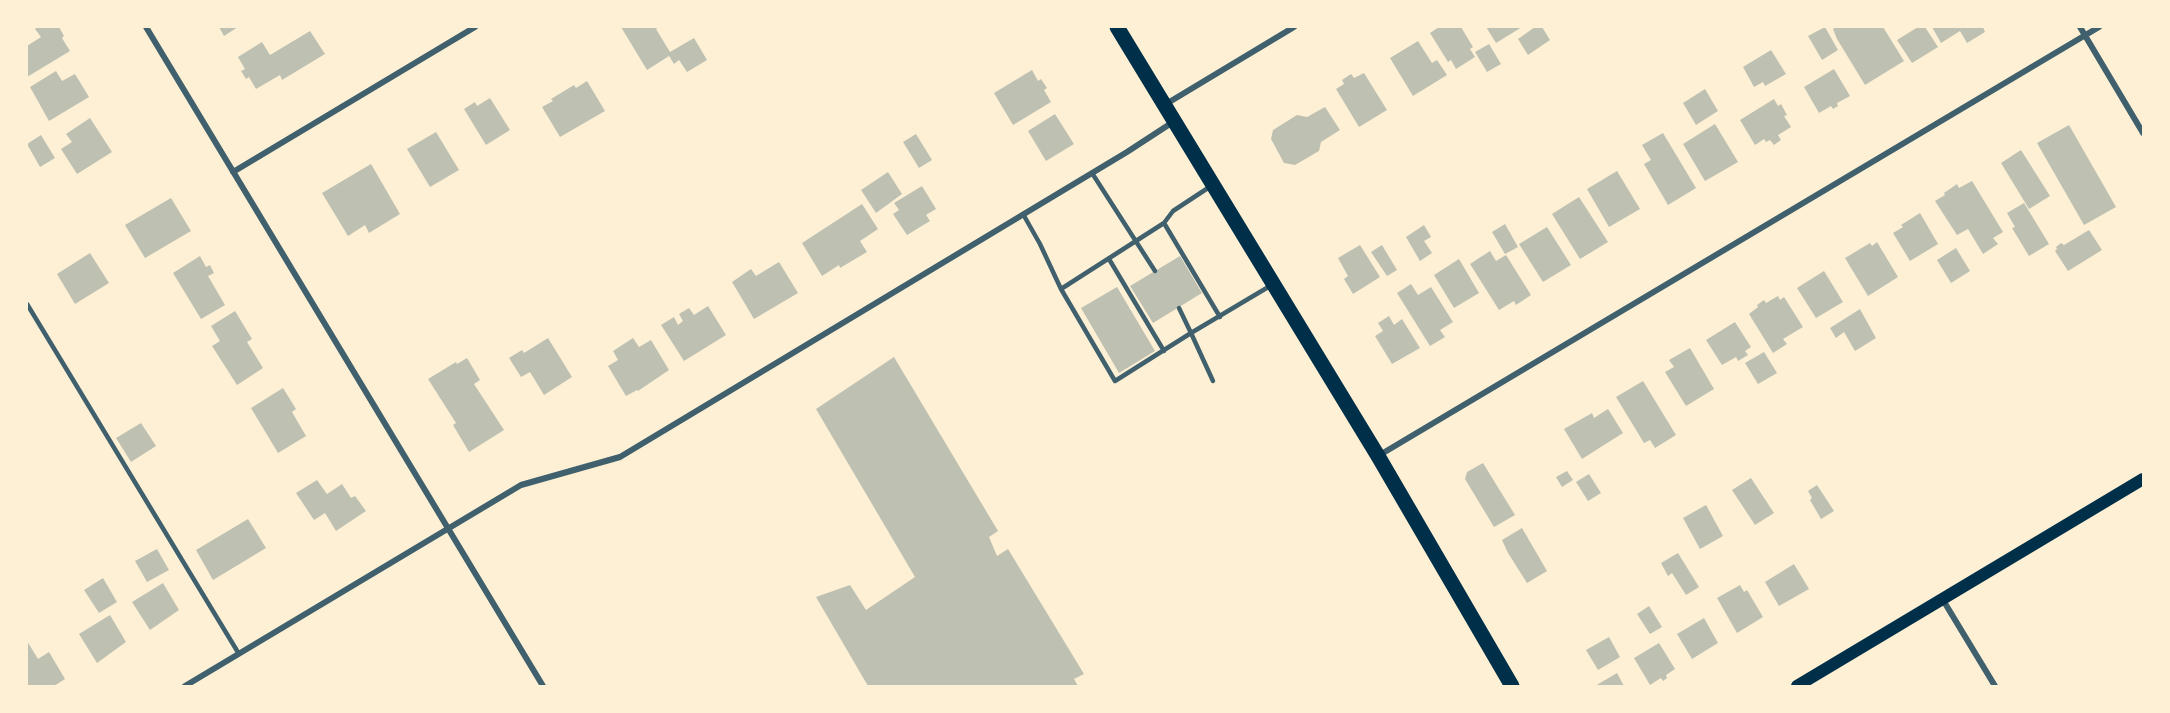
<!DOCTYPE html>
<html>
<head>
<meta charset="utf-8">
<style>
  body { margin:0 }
  #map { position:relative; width:2170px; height:713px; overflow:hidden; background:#fdf0d5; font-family:"Exo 2",sans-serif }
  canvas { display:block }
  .frame { position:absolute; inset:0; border:28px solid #fdf0d5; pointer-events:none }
</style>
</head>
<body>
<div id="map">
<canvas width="2170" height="713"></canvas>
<div class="frame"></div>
</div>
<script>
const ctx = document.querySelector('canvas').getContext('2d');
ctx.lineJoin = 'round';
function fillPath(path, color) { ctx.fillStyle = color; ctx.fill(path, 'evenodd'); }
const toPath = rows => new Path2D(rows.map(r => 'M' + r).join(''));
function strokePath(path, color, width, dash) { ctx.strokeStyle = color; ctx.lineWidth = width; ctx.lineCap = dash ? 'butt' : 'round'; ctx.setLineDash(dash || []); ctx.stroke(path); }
const building = toPath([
  [38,27,59,27,64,36,62,38,70,51,27,77,27,46,41,37,35,29],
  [219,27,238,27,224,36],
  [621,27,659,27,656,29,670,52,694,38,707,60,687,72,679,60,674,64,669,56,647,70],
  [1439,27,1461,27,1473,47,1470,49,1475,57,1456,69,1451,60,1448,62,1430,33],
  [1486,27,1522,27,1496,43],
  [1535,27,1542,27,1550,40,1528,55,1518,39],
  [1825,27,1838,50,1822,60,1808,36],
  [1836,27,1883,27,1904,61,1865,85,1837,39,1833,29],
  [1918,27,1925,27,1938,47,1912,63,1897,40],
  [1932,27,1983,27,1985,32,1967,43,1960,31,1941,43],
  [310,31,325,54,282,80,280,75,256,89,249,77,246,79,241,71,245,69,238,57,262,42,270,55],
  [1418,41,1432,63,1437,60,1447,75,1413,96,1390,58],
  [1489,44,1501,64,1487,72,1475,52],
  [1771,50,1786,74,1765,86,1763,82,1754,87,1743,67],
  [1834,69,1850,96,1837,103,1838,106,1833,109,1831,106,1819,113,1804,87],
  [1032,70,1038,81,1041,79,1047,88,1044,90,1051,102,1013,125,994,93],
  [56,71,62,81,75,74,89,97,49,121,30,87],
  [1364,73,1387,110,1359,127,1336,89,1344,84,1342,80,1351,74,1354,78],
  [587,81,605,111,560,137,542,107,553,101,551,99,574,85,576,88],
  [1705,89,1718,111,1696,125,1683,103],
  [490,98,510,130,486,145,464,109,475,102,477,106],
  [1774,99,1778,106,1781,104,1787,115,1784,116,1791,127,1778,135,1781,140,1774,145,1770,140,1766,142,1764,139,1755,145,1740,120],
  [1325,107,1340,130,1321,142,1319,151,1295,165,1284,163,1271,139,1273,130,1297,115,1307,117],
  [1055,114,1074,144,1046,161,1028,131],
  [90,118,112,152,77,174,61,149,72,142,66,134],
  [1715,124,1738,162,1705,181,1683,144],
  [2069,125,2116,207,2084,225,2037,143],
  [436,132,459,170,430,187,407,149],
  [1663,133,1696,188,1668,205,1644,164,1651,160,1642,145],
  [916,134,932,160,919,168,903,142],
  [41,135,55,158,40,167,27,144],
  [2021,150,2050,196,2029,209,2001,163],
  [371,164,400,214,369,233,365,225,348,236,322,193],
  [1617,171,1640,209,1609,227,1587,189],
  [888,172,902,194,876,213,861,190],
  [1972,181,2003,232,1993,238,1998,244,1983,254,1968,229,1957,235,1935,201,1945,195,1944,193,1957,184,1959,188],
  [922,186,936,209,926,215,930,221,907,235,893,214,899,210,894,203],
  [1579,197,1608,242,1580,259,1552,214],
  [171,198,191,231,145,258,125,225],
  [2024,203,2049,244,2029,256,2012,228,2015,227,2007,213],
  [862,204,878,229,860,241,867,252,840,268,839,265,822,276,802,243],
  [1920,213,1938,244,1910,261,1893,233,1903,227,1901,225],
  [1505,224,1518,247,1505,254,1492,232],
  [1424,225,1431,237,1424,241,1432,253,1420,261,1406,237],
  [1547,227,1571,265,1543,282,1519,244],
  [2089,230,2102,250,2068,271,2055,251,2057,249,2056,247,2061,243,2064,245],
  [1877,242,1898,277,1868,296,1845,258,1870,243,1872,246],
  [1360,245,1380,277,1353,294,1344,279,1348,276,1338,258],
  [1382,245,1397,270,1387,276,1371,252],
  [1956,248,1970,271,1951,283,1937,260],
  [1490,251,1496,261,1506,255,1531,295,1516,305,1514,301,1499,310,1470,264],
  [90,253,109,283,75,304,57,274],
  [200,256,206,267,210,265,214,273,208,276,225,305,201,319,173,273],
  [1180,256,1202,293,1153,323,1130,286],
  [1459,259,1479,293,1454,308,1434,275],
  [779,262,798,293,754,319,732,282,751,269,756,276],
  [1824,271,1843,302,1816,318,1797,288],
  [1411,284,1418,295,1431,287,1453,322,1440,330,1445,337,1430,346,1397,293],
  [1117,287,1155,351,1119,373,1081,308],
  [1778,296,1780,300,1784,297,1803,327,1783,339,1787,344,1773,353,1749,314,1758,307,1757,305,1764,300,1766,303],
  [708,306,726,335,684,361,661,325,674,317,678,325,683,321,679,314,689,308,694,315],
  [1860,309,1876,338,1855,351,1844,332,1836,338,1830,328],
  [235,311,252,339,247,342,263,368,237,385,212,346,220,341,211,326],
  [1389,316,1394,325,1402,319,1420,348,1392,364,1375,336,1383,331,1378,323],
  [1735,322,1751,347,1745,351,1748,355,1738,361,1736,357,1722,365,1706,340],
  [548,338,572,377,544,395,530,372,521,377,509,358,522,350,524,353],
  [633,338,639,347,651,340,669,370,638,391,637,390,626,396,608,366,618,360,613,351],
  [1690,348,1714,389,1686,406,1665,372,1674,367,1669,360],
  [1764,352,1777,373,1758,384,1745,363],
  [894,357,998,531,989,537,997,556,1008,549,1084,674,1074,679,1078,686,868,686,816,597,850,585,866,610,915,577,816,409],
  [467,358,480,380,474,384,504,430,469,452,453,425,456,423,428,379,456,362,457,364],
  [1643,381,1676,435,1655,448,1650,440,1644,443,1616,397],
  [283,388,296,409,292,412,306,436,278,453,251,408],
  [1608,409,1623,433,1582,459,1564,429,1592,413,1594,418],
  [141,423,156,446,131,462,116,438],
  [1483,463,1515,515,1494,527,1465,479,1467,472],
  [1567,471,1573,480,1562,487,1556,477],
  [1589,474,1601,493,1588,501,1576,482],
  [1751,478,1774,513,1755,525,1732,490],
  [317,480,327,494,342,484,351,498,355,496,366,511,336,531,325,513,314,520,296,493],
  [1817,485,1834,511,1821,519,1810,500,1812,498,1808,491],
  [1706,505,1723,536,1700,549,1683,518],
  [248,519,266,548,213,580,196,550],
  [1522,528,1547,571,1527,583,1508,553,1502,540],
  [157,549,169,570,147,582,135,561],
  [1678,553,1699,587,1686,595,1672,573,1668,576,1661,563],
  [1794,564,1809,589,1779,606,1765,582],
  [103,578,117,602,99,613,84,590],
  [163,583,179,610,150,630,132,602],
  [1740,585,1744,592,1747,590,1763,617,1737,633,1717,598],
  [1649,606,1662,627,1650,634,1637,614],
  [110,615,126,642,97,663,79,634],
  [1704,618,1718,643,1692,659,1677,634],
  [1609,637,1620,657,1598,670,1586,650],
  [27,641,38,659,49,652,65,679,54,686,28,686],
  [1659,643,1675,669,1666,675,1667,678,1663,681,1661,678,1650,685,1634,658],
  [1617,673,1624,686,1595,686]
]);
const service = toPath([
  [1092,173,1155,271],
  [1023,214,1040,244,1061,289],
  [1164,223,1173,211,1211,186],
  [1109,259,1164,351],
  [27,304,239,654],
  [1179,308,1191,333,1115,381,1061,289,1164,223,1220,317],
  [1213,381,1191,333,1270,286]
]);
const minor = toPath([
  [146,27,543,686],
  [2080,27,2143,133],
  [1166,104,1294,27],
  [233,172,475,27],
  [1378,456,2099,27],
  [1943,600,1995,686],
  [185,686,521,485,620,457,1127,152,1173,122]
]);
const secondary = toPath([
  [1797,686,2143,479]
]);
const primary = toPath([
  [1117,27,1378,456,1512,686]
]);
fillPath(building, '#bec0b2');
strokePath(service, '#3f606c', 4.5);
strokePath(minor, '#3f606c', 6);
strokePath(secondary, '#003049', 12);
strokePath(primary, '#003049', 15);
</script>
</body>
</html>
